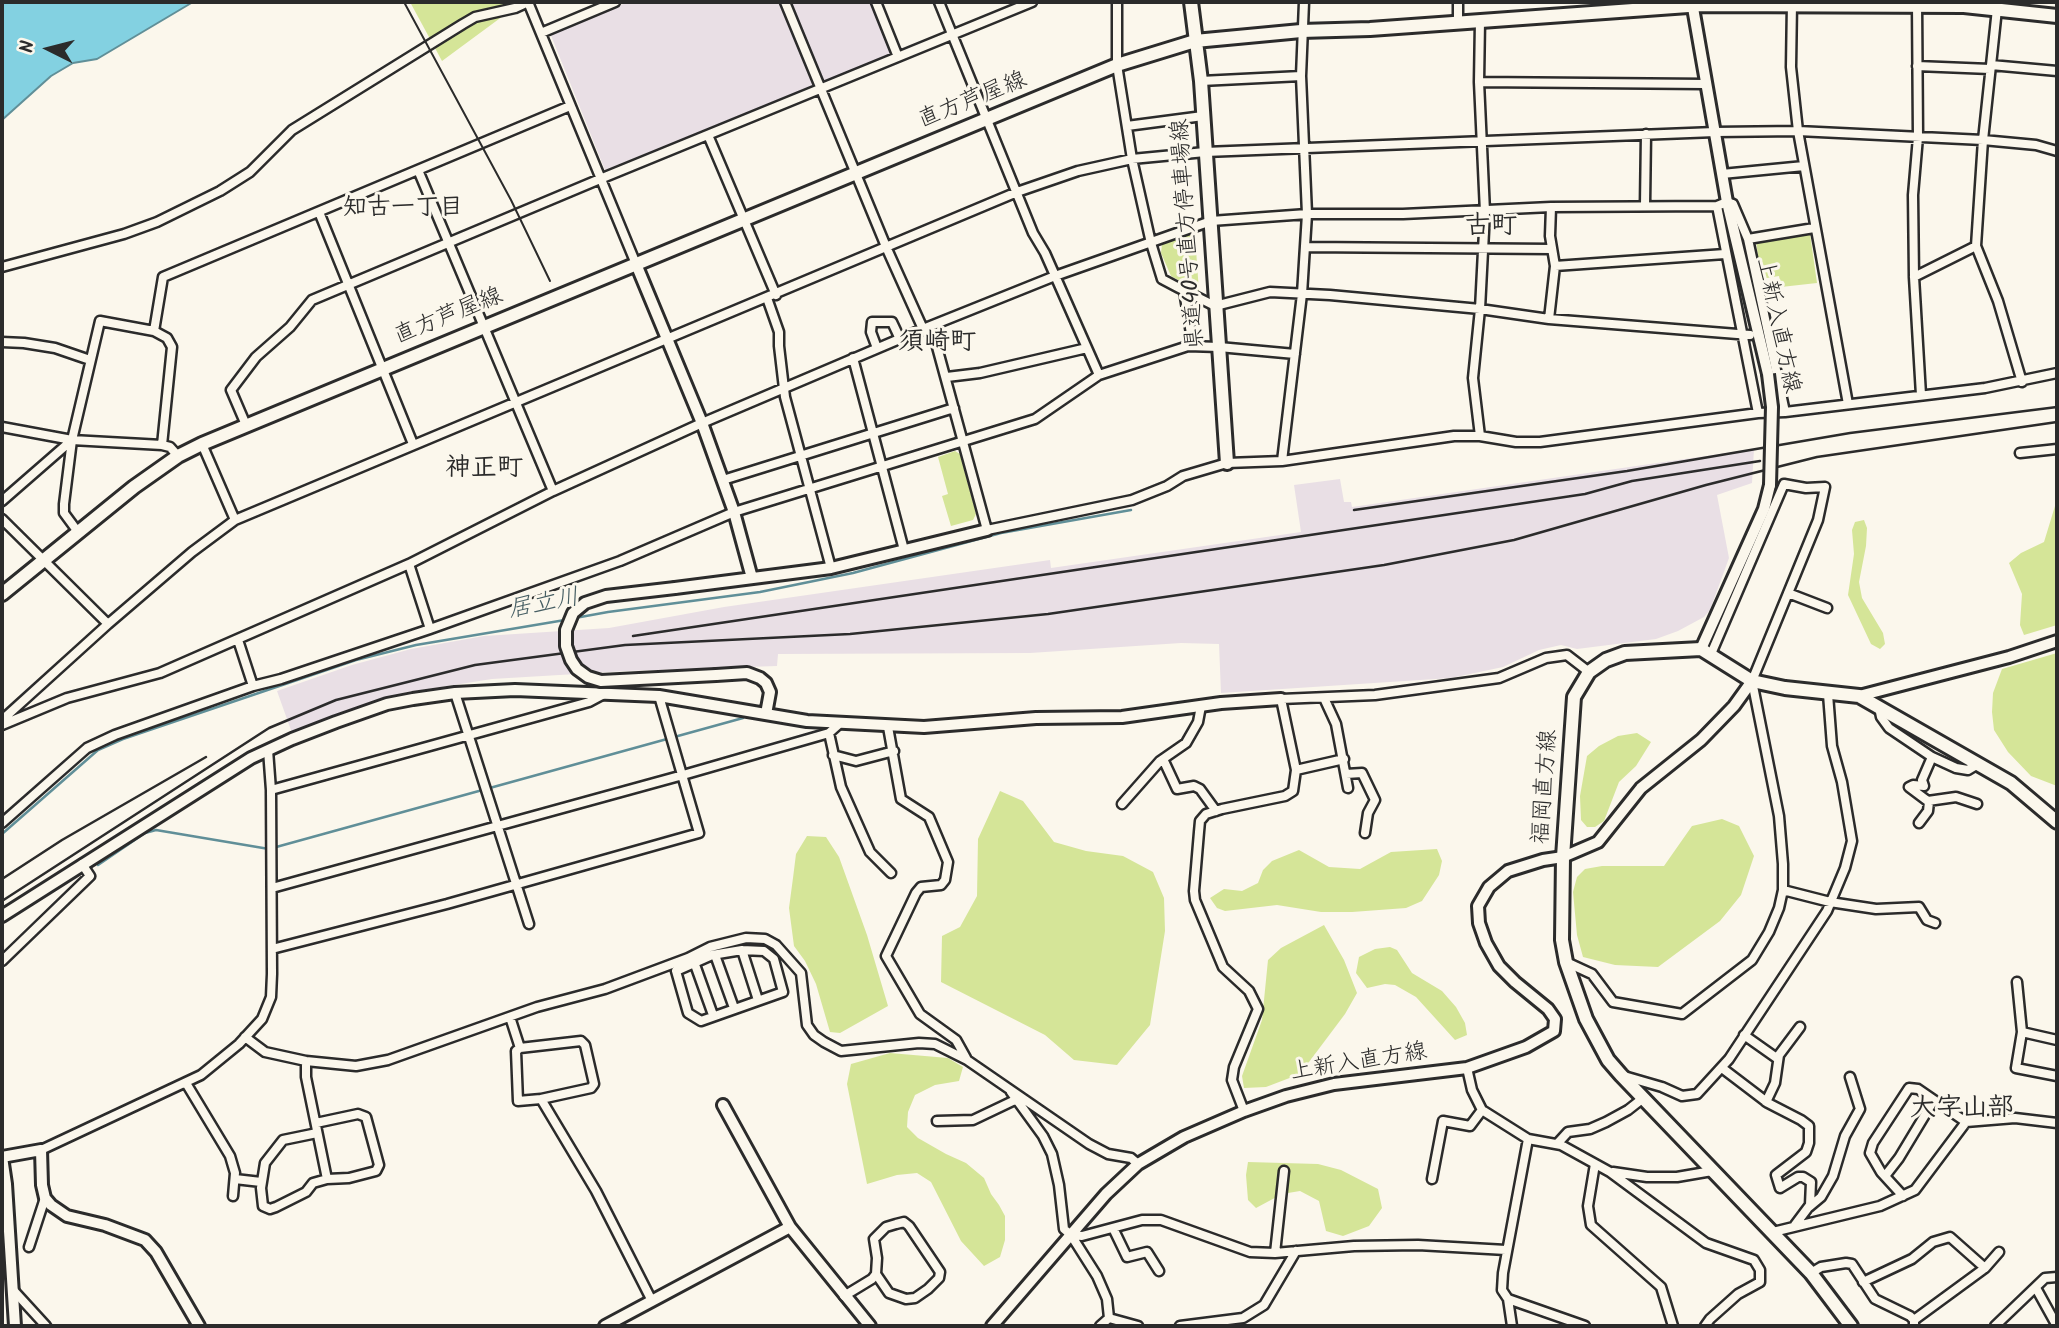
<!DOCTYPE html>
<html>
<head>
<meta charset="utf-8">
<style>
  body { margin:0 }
  #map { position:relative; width:2059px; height:1328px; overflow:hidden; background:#fbf7ec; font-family:Kalam,sans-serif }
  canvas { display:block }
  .frame { position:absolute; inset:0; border:4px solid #2b2b2b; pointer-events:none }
  .north { position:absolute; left:14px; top:14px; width:70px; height:70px; -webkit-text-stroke:5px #fbf7ec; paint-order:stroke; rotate:276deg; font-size:19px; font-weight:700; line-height:28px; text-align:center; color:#2b2b2b }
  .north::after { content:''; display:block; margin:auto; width:24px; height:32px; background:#2b2b2b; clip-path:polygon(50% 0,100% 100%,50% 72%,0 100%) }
</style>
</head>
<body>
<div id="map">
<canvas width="2059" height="1328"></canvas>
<div class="frame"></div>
<div class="north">N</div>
</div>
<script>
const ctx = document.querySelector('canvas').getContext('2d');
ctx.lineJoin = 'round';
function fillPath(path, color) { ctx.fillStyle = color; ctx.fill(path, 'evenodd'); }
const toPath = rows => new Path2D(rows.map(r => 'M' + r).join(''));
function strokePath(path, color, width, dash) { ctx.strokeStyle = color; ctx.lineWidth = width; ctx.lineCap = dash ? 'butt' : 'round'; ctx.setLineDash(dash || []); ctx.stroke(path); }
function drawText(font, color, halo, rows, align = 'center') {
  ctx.font = font + ' Kalam,"Klee One",sans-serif'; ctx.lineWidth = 6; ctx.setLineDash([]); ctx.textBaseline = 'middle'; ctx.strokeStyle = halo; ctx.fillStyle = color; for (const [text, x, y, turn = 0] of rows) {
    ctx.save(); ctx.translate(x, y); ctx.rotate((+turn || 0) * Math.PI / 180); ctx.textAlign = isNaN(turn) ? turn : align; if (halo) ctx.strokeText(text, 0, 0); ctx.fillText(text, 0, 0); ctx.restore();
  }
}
const built = toPath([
  [628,2,781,2,814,85,605,170,550,33],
  [873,2,893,54,823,82,792,3],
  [1754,449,1752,483,1717,495,1729,558,1710,610,1704,617,1678,631,1656,639,1577,649,1561,645,1539,650,1503,667,1451,678,1221,693,1219,644,1181,643,1030,653,778,654,777,666,627,671,492,679,403,693,334,715,292,733,277,691,352,665,411,649,484,636,609,628,724,607,1050,560,1051,568,1301,532,1294,485,1340,479,1344,502,1351,502,1352,507]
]);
const green = toPath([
  [410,2,522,2,442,61],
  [1192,234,1195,235,1199,292,1171,276,1161,253,1162,244],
  [1810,234,1817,283,1781,287,1779,276,1761,279,1756,241],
  [955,451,960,454,976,514,973,520,951,526,942,496,948,494,938,457],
  [2057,505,2057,625,2024,635,2020,625,2022,594,2009,563,2021,553,2044,542,2055,506],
  [1864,520,1867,528,1866,546,1859,582,1862,598,1883,633,1885,644,1880,649,1871,644,1848,595,1854,554,1852,530,1855,522],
  [2057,653,2057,786,2031,776,2008,752,1994,730,1992,712,1993,693,2002,669],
  [1637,733,1651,742,1636,766,1619,782,1604,821,1595,827,1587,827,1581,820,1580,796,1587,756,1599,746,1618,736],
  [1000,791,1023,801,1054,842,1086,851,1123,856,1153,872,1164,898,1165,931,1150,1025,1117,1065,1074,1060,1045,1035,941,982,942,936,960,927,977,896,978,839],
  [1722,819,1739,826,1754,856,1741,895,1720,921,1658,967,1615,965,1583,957,1577,935,1573,892,1577,877,1585,869,1602,866,1664,866,1692,826],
  [807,836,826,837,839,857,867,935,888,1006,840,1033,830,1032,816,984,805,961,794,946,789,908,793,878,796,854],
  [1437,849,1442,861,1439,875,1422,901,1406,908,1352,912,1321,912,1277,905,1225,911,1217,908,1210,898,1224,889,1242,891,1258,883,1263,870,1272,861,1299,850,1329,867,1360,869,1391,852],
  [1324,925,1344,960,1357,993,1345,1014,1300,1074,1266,1087,1244,1088,1242,1076,1262,1020,1268,960,1281,948],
  [1390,947,1397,950,1412,973,1442,991,1456,1007,1465,1023,1467,1035,1455,1040,1416,997,1395,985,1385,984,1367,988,1356,973,1359,957,1375,949],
  [890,1053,948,1058,963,1067,959,1081,935,1085,915,1095,908,1112,907,1127,918,1138,946,1154,966,1163,984,1178,991,1194,999,1205,1005,1216,1005,1240,1000,1257,984,1266,961,1241,931,1182,917,1173,897,1175,867,1184,847,1084,851,1064],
  [1248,1162,1318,1164,1341,1170,1378,1189,1382,1208,1369,1226,1343,1236,1326,1231,1319,1201,1300,1191,1282,1194,1256,1208,1248,1200,1246,1175]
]);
const water = toPath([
  [2,2,193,2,97,59,73,63,51,76,2,120,2,2]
]);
const stream = toPath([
  [575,618,608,612,760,592,853,573,1001,533,1131,510],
  [2,834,98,750,123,739,356,660,416,645,565,620],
  [98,865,145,833,156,830,269,849,743,718]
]);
const street = toPath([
  [528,2,636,264],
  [785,2,887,249,923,329,934,336,987,530,1132,500,1167,486,1183,476,1227,463,1282,461,1454,436,1480,436,1516,442,1540,442,1758,413,1785,412,1985,388,2057,373],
  [876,2,898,57],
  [939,2,1033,233,1045,253,1099,375],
  [1117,2,1117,65,1132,159,1151,243,1162,279,1179,288,1215,306,1270,292,1330,295,1480,309,1549,319,1750,335],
  [1458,2,1458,23],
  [1792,3,1791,67,1798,131,1848,404],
  [1917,3,1918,137,1913,195,1914,277,1921,395],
  [1997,9,1983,140,1976,246,1998,301,2022,382],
  [541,33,615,2],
  [1991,65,2057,71],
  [1917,66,1990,69],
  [1201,81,1301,76],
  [1479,82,1705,84],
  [1127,126,1203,116],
  [708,135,776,295],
  [418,170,553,491],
  [1722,174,1804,166],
  [1645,205,1646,134],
  [1717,206,1758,413],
  [319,212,413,444],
  [1748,239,1814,228],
  [1305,247,1552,249],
  [1555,266,1725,254],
  [2,267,124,234,157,222,220,191,250,172,292,130,463,24,475,17,515,8,528,2],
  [1914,277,1976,246],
  [1184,291,1193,346],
  [767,298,779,332,779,346,785,397,831,568],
  [1549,319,1555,266,1550,236,1551,207],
  [154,331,167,338,172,347,162,445],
  [2,342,24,343,55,348,90,360],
  [877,348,871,332,872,322,892,322,900,339],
  [853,358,904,550],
  [947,377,980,373,1087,348],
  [246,425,231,390,256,357,290,327,312,300,600,179,1032,2],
  [2,427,72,440,162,445,170,447,178,456],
  [1480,436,1473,378,1480,309,1485,212,1479,82,1480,21],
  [202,444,235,520],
  [2020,453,2057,449],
  [1282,461,1302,294,1307,214,1301,76,1304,2],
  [723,480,954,408],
  [2,501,72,440],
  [2,519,108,624],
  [78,532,64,513,64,504,72,440,100,321,154,331,163,277,570,106],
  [409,564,430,629],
  [1788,593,1827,608],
  [238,640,253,686],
  [455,693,529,924],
  [1324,698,1336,724,1348,788],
  [1879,707,1881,717,1889,728,1932,757,1956,768,1968,770,1978,764],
  [2,720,108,624,192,552,235,520,1017,192,1078,171,1132,159,1205,152,1715,132,1798,131,1983,140,2036,145,2057,151],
  [2,725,67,698,160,673,409,564,553,491,702,423,923,329,1055,276,1211,221,1307,214,1403,214,1551,207,1717,206,1727,202,1733,204,1748,239,1785,412],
  [888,727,901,799,929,817,948,862,945,880,941,885,921,887,916,893,886,956,920,1014,956,1040,966,1058],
  [829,733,841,787,870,852,891,873],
  [833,755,856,761,894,751],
  [1163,759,1177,789,1194,786,1200,789,1216,811],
  [1296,770,1344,759],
  [1346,774,1362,773,1375,800,1368,813,1365,833],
  [271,790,589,702,604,694],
  [1928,801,1956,797,1977,804],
  [1122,804,1160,761,1186,743,1198,722,1201,706],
  [2,823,87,748,115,735,253,686,281,679,430,629,620,561,734,512,1035,419,1099,375,1188,346,1219,347,1295,354],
  [1919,823,1928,811,1929,802,1909,787,1913,785,1924,786,1922,780,1932,757],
  [272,888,683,775,829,733,838,725],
  [1783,890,1830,902,1876,909,1919,907,1927,920,1935,923],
  [272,949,447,904,699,833,659,696],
  [742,950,764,951,774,959,783,992,701,1021,688,1013,676,971,712,955,742,950],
  [742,950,758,1000],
  [715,955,734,1008],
  [693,959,713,1015],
  [2,961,90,876,82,864],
  [1566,962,1592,974,1613,1002,1682,1014,1752,960,1769,932,1779,908,1783,890,1783,864,1779,816,1752,681,1818,520,1825,487,1806,488,1784,484,1711,654],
  [2017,982,2022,1032],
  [510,1017,520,1048,516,1051,518,1101,541,1099,596,1191,652,1301],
  [1744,1035,1778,1059],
  [245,1037,265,1052,306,1061,356,1066,388,1060,537,1007,605,989,688,958,710,947,746,938,765,939,776,945,801,973,807,1025,814,1035,824,1042,841,1051,919,1043,935,1044,967,1060,1089,1144,1108,1154,1131,1158,1138,1164],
  [2057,1040,2022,1032,2016,1068,2057,1076],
  [520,1048,581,1041,585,1045,594,1084,591,1088,541,1099],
  [306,1061,306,1077,327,1179],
  [1467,1068,1472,1090,1482,1110,1528,1139,1561,1145,1610,1172,1706,1243,1754,1260,1760,1270,1760,1282,1738,1294,1710,1319,1705,1326],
  [1722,1068,1768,1103,1801,1120,1809,1126,1809,1143,1806,1152,1776,1175,1780,1188,1798,1177,1803,1177,1811,1182,1810,1205,1795,1225],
  [1624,1076,1662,1087,1682,1096,1697,1094,1729,1059,1827,911,1845,868,1852,841,1842,782,1832,746,1828,694],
  [186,1083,230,1156,235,1173,233,1196],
  [1011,1092,1043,1136,1052,1154,1059,1185,1064,1229,1071,1235,1097,1276,1107,1299,1109,1318],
  [1766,1102,1775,1083,1779,1055,1800,1027],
  [1244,1111,1232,1080,1234,1067,1258,1009,1249,991,1223,967,1195,900,1194,891,1199,832,1200,821,1206,814,1222,809,1285,796,1293,791,1296,770,1281,699,1375,695,1499,678,1546,658,1567,655,1589,672],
  [937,1121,973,1120,1015,1100],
  [316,1123,358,1114,366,1117,379,1165,376,1171,349,1178,327,1179,313,1183,306,1192,276,1207,270,1209,263,1206,261,1188,265,1163,283,1140,317,1133],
  [1557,1144,1568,1132,1590,1129,1606,1122,1628,1110,1642,1099],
  [41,1150,201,1075,239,1044,262,1019,271,997,272,974,271,790,268,750],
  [1595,1164,1588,1206,1591,1225,1661,1287,1673,1326],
  [1613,1172,1647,1177,1677,1177,1712,1171],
  [1885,1176,1899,1158,1934,1100],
  [235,1179,261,1182],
  [1432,1179,1443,1121,1470,1126,1482,1110],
  [1903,1196,1881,1172,1870,1153,1873,1143,1909,1088,1918,1089,1966,1122],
  [1809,1207,1821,1197,1833,1176,1845,1136,1860,1109,1850,1077],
  [1113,1228,1127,1257,1147,1252,1159,1271],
  [1773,1232,1880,1206,1915,1190,1966,1122,2015,1118,2057,1123],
  [1071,1235,1082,1236,1142,1220,1161,1220,1250,1252,1275,1253,1354,1246,1418,1245,1506,1250],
  [29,1247,45,1198],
  [1275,1253,1284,1171],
  [1985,1268,1999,1252],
  [1811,1273,1821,1267,1846,1263,1852,1264,1875,1299,1910,1316,1914,1320,1914,1326],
  [1863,1282,1912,1259,1933,1242,1950,1237,1985,1268,1914,1320],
  [2036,1288,2057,1326],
  [14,1291,46,1326],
  [844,1296,872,1279,876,1274,877,1258,874,1239,886,1227,896,1224,904,1222,909,1226,940,1272,939,1278,928,1289,915,1298,906,1299,889,1293,876,1274],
  [1508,1299,1585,1326],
  [1109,1318,1138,1326],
  [1100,1326,1109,1318],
  [1180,1326,1243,1318,1264,1305,1296,1251],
  [1512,1326,1508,1299,1502,1290,1503,1273,1528,1139],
  [1995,1326,2045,1278,2057,1277]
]);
const secondary = toPath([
  [1692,2,1727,202,1768,374],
  [636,264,702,423,734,512,752,578],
  [675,588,831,568,987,530],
  [1701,649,1764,509,1770,485],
  [716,675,747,673,760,678,766,683,770,692,766,714],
  [1859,696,2009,657,2057,641],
  [2,916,251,758,292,739,336,722,387,704,413,699,455,693,515,690,659,696,807,721,924,727,1036,718,1122,717,1221,703,1281,699],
  [723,1105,790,1227,870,1326],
  [2,1157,41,1150,42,1185,45,1198,51,1205,67,1216,105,1225,145,1240,156,1252,199,1326],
  [2,1157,6,1184,15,1326],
  [605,1326,790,1227],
  [992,1326,1106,1194,1138,1164,1184,1137,1244,1111,1286,1096,1334,1084,1467,1068,1526,1047,1554,1031,1555,1019,1548,1009,1515,982,1499,966,1486,943,1479,923,1478,906,1489,887,1508,871,1543,860,1563,857,1598,842,1641,788,1701,740,1734,706,1752,681]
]);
const primary = toPath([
  [1191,2,1201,81,1227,463],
  [2,594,134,487,178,456,202,444,1117,65,1195,41,1301,31,1370,29,1702,5,1964,6,2057,16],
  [1851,1326,1811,1273,1621,1075,1608,1060,1586,1019,1566,962,1562,940,1563,857,1574,697,1589,672,1606,660,1625,653,1701,649,1752,681,1785,688,1859,696,2011,783,2057,822]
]);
const tram = toPath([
  [404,2,511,200,550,281]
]);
const rail = toPath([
  [1354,510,1627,471,1850,433,2057,407],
  [633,636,1585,494,1632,481,1760,461],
  [2,879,62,840,206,757],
  [2,901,269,728,336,700,475,665,625,645,850,634,1048,614,1384,565,1514,540,1706,485,1817,457,2057,422]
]);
const secondaryBridge = toPath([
  [1768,374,1772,407,1770,485],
  [675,588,606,596,585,603,573,613,566,630,566,646,571,660,577,669,588,677,601,681,716,675]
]);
const streetNames = [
  ["直方芦屋線",973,102,-22],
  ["県道40号直方停車場線",1190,234,-94],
  ["直方芦屋線",449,318,-22],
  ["上新入直方線",1776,326,78],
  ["福岡直方線",1547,787,-86],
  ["上新入直方線",1359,1064,-9]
];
const neighbourhoodNames = [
  ["知古一丁目",403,210]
];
const waterNames = [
  ["居立川",544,606,-11]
];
const quarterNames = [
  ["古町",1491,229],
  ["須崎町",937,345],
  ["神正町",484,471],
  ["大字山部",1962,1111]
];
fillPath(built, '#e9dfe5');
fillPath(green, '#d5e598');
fillPath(water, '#83d1e1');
strokePath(water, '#608f98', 2);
strokePath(stream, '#608f98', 2.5);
strokePath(street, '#2b2b2b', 13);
strokePath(secondary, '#2b2b2b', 16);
strokePath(primary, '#2b2b2b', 18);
strokePath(street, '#fbf7ec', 8);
strokePath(secondary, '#fbf7ec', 10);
strokePath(primary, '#fbf7ec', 12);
strokePath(tram, '#2b2b2b', 2);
strokePath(rail, '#2b2b2b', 2.5);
strokePath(secondaryBridge, '#2b2b2b', 16, []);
strokePath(secondaryBridge, '#fbf7ec', 10);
drawText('23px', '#2b2b2b', '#fbf7ec', streetNames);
drawText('bold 24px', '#2b2b2b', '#fbf7ec', neighbourhoodNames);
drawText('italic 24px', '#455d62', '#fbf7ec', waterNames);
drawText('bold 26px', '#2b2b2b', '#fbf7ec', quarterNames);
</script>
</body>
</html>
